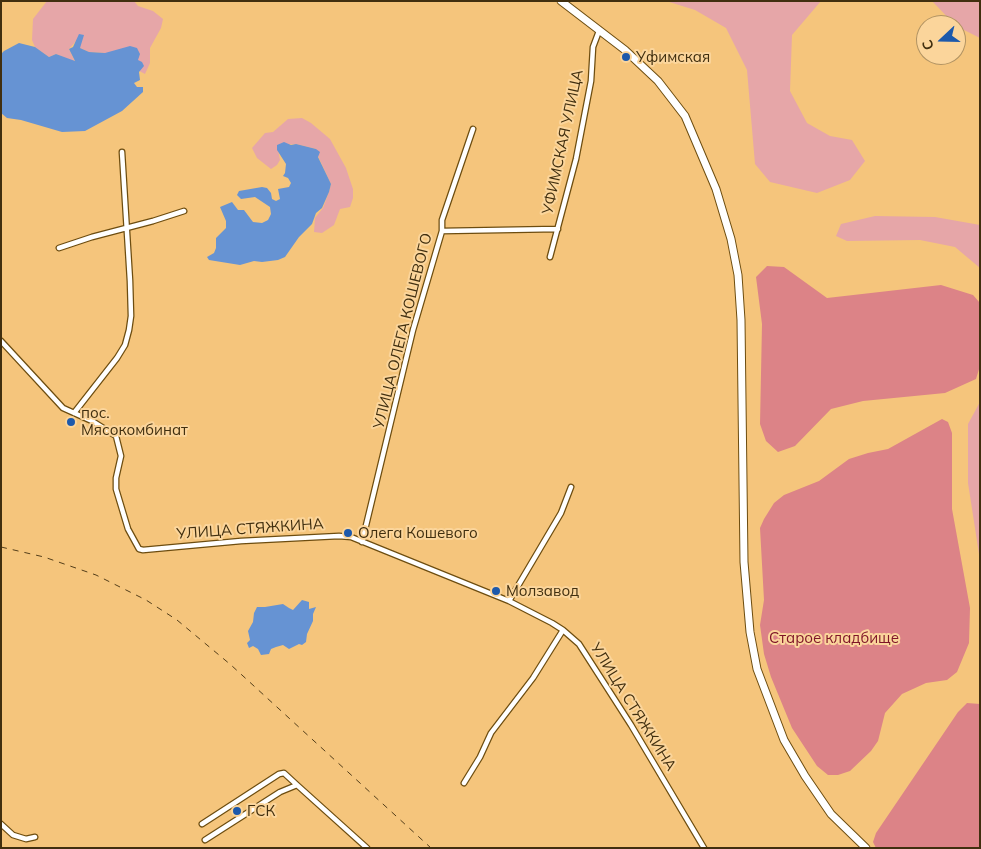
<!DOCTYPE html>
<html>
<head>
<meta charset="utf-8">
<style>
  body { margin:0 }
  #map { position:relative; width:981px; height:849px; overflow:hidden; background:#f5c57c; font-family:Mulish,sans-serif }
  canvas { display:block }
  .frame { position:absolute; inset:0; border:2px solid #412f0f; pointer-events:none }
  .north { position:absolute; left:916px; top:15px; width:50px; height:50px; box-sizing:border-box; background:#fbd59b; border:1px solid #b19363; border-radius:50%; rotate:249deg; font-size:14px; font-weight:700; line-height:20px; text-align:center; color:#412f0f }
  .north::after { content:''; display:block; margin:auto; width:18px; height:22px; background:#1d59ab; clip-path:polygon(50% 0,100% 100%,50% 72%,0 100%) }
</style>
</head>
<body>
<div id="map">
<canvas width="981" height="849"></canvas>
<div class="frame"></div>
<div class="north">С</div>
</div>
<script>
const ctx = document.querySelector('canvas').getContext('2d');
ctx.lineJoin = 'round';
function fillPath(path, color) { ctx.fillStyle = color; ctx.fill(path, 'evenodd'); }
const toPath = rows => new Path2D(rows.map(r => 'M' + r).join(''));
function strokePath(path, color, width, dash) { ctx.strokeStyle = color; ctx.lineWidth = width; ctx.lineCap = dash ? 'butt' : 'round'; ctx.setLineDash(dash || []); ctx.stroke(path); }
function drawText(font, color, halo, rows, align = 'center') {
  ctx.font = font + ' Mulish,sans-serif'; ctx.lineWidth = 4; ctx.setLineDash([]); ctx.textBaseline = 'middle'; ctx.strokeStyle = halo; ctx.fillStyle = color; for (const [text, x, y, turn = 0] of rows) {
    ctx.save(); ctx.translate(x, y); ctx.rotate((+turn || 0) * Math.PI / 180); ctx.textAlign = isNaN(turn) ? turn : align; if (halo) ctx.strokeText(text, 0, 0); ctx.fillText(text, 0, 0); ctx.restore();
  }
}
const green = toPath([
  [47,1,134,1,138,6,153,11,163,19,161,28,150,48,150,63,145,74,105,53,89,52,80,48,76,41,69,49,75,62,56,54,49,57,35,47,32,40,33,19],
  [666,1,821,1,792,35,790,91,807,123,830,136,852,140,865,161,850,180,817,193,770,182,755,164,747,70,726,28,695,10],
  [932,1,980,1,980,38,956,26],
  [302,118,311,123,330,139,346,168,353,189,353,198,350,207,340,209,334,225,322,233,314,232,315,218,323,208,329,192,331,184,318,156,316,149,296,144,277,145,280,160,277,165,271,169,257,158,252,148,265,133,273,132,288,119],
  [875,216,935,217,980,225,980,268,955,247,920,240,847,241,836,236,841,224],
  [980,402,980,586,979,554,968,483,968,424]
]);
const forest = toPath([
  [767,266,784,267,827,298,941,285,973,295,980,303,980,366,976,379,945,393,863,401,831,409,795,446,778,452,766,441,760,424,762,324,756,277],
  [942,419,948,422,952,433,952,509,970,608,969,643,957,672,947,680,926,683,902,694,885,713,878,741,871,751,850,771,838,775,828,775,817,766,792,728,771,677,764,654,760,625,764,600,760,528,764,519,774,503,784,495,819,481,849,459,868,453,888,449],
  [967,703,980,704,980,848,876,848,873,842,876,833,958,712]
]);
const water = toPath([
  [79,34,84,35,80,48,89,52,105,53,130,46,137,48,140,54,138,60,142,62,144,66,139,72,140,80,134,83,137,87,143,87,143,92,122,111,85,131,62,132,21,120,7,118,1,113,1,54,4,51,19,43,35,47,49,57,56,54,75,61,69,49,73,47],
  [284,142,291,145,296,144,316,149,320,152,318,157,331,184,329,192,322,208,316,213,312,224,299,237,285,257,278,260,262,262,254,261,240,265,209,260,207,257,214,253,216,248,216,238,226,228,226,221,220,207,232,202,238,210,244,210,253,222,262,223,268,220,271,214,270,207,255,197,241,199,237,195,239,191,262,187,267,188,271,193,272,199,276,201,280,199,278,189,289,187,291,183,288,178,283,176,285,173,286,164,277,150,277,145],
  [302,600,309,602,309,609,316,607,313,614,313,621,307,634,306,642,302,645,299,644,289,649,283,645,276,647,271,649,269,654,261,655,258,649,253,646,249,648,247,643,250,640,248,631,253,622,254,613,257,607,265,607,283,604,289,608,293,610]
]);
const street = toPath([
  [442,231,558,229],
  [59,248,92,237,153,221,184,211],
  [550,257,576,159,591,81,593,47,599,31],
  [1,341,63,408,92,421,116,436,121,456,116,478,116,489,128,529,139,549,143,550,241,541,339,536,351,537,509,601,552,623,563,630,579,644,631,725,704,848],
  [74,413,117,358,125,345,129,330,131,316,130,281,122,152],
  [362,542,413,330,442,231,442,220,473,129],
  [509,601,561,513,571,487],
  [464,783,480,757,491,733,533,678,563,630],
  [1,824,13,835,26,839,35,837],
  [202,824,279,774,284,773,297,785],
  [205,840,280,792,297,785,367,848]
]);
const primary = toPath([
  [561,1,625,50,658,81,685,116,716,189,731,239,738,275,741,320,744,562,750,632,757,669,784,740,805,776,831,814,866,848]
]);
const rail = toPath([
  [1,547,44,557,96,575,146,600,177,620,231,665,431,848]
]);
const markers = [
  [626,57,5,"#1d59ab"],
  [71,422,5,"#1d59ab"],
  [348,533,5,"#1d59ab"],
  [496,591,5,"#1d59ab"],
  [237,811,5,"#1d59ab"]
];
const poiNames = [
  ["Уфимская",636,57],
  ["пос.",81,413],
  ["Мясокомбинат",81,430],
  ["Олега Кошевого",358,533],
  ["Молзавод",506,591],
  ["ГСК",247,811]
];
const streetNames = [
  ["УФИМСКАЯ УЛИЦА",563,142,-78],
  ["УЛИЦА ОЛЕГА КОШЕВОГО",403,331,-76],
  ["УЛИЦА СТЯЖКИНА",250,529,-4],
  ["УЛИЦА СТЯЖКИНА",633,707,58]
];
const parkNames = [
  ["Старое кладбище",834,638]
];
fillPath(green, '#e6a6a8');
fillPath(forest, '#dc8387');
fillPath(water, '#6693d3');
strokePath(street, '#6d4d10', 7);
strokePath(primary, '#6d4d10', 9);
strokePath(street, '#fff', 4.5);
strokePath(primary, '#fff', 7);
strokePath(rail, '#533e1a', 1, [6, 6]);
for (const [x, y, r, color] of markers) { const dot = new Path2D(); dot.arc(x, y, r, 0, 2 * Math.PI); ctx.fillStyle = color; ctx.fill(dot); strokePath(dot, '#fbd59b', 2); }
drawText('15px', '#412f0f', '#fbd59b', poiNames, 'left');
drawText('15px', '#412f0f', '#fbd59b', streetNames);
drawText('15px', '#7e1428', '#fbd59b', parkNames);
</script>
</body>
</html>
